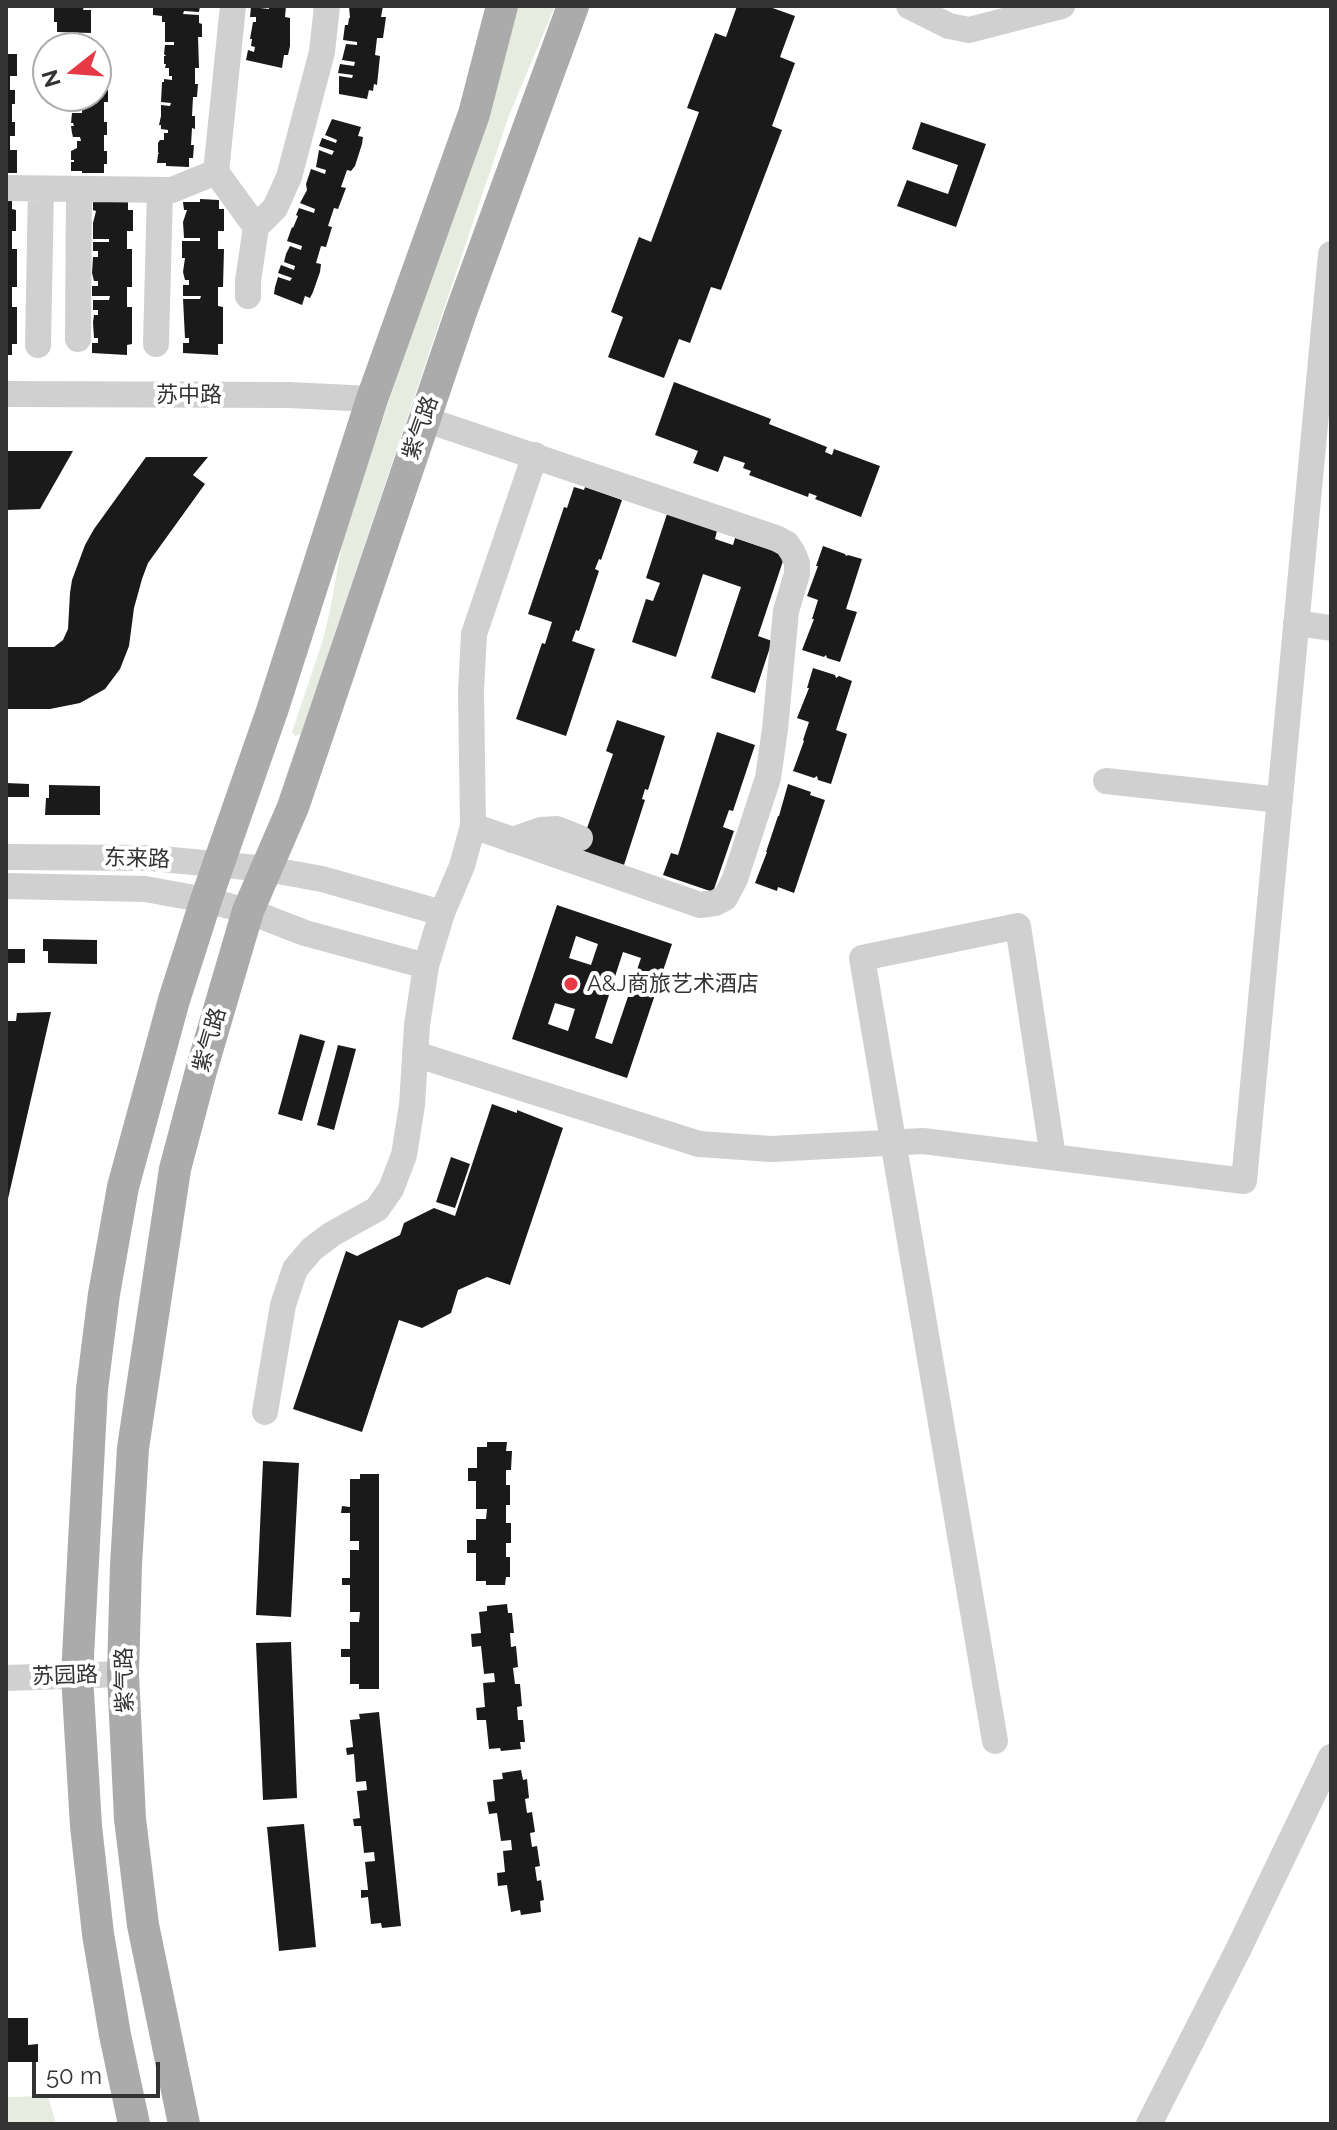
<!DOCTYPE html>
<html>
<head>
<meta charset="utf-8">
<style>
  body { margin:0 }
  #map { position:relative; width:1337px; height:2130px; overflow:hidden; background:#fff; font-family:Raleway,sans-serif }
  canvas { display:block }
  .frame { position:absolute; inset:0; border:8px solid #333; pointer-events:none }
  .north { position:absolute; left:32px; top:32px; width:80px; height:80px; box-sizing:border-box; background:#fff; border:2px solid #adadad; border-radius:50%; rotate:253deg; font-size:22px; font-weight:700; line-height:32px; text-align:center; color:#333 }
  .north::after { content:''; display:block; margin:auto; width:28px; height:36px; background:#e63946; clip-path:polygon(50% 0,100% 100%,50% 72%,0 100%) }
  .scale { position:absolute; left:32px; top:2062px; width:128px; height:36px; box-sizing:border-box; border:4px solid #333; border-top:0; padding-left:10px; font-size:24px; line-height:28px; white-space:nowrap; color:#333; -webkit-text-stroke:6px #fff; paint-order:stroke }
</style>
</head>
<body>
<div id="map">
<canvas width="1337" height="2130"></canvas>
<div class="frame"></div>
<div class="north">N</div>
<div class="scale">50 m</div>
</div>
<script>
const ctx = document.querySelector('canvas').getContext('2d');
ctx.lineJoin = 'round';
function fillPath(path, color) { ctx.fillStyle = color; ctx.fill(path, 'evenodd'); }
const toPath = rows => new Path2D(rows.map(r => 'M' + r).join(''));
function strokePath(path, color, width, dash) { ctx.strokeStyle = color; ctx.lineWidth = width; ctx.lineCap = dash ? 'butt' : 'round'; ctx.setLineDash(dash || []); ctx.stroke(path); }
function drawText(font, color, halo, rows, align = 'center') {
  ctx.font = font + ' Raleway,"Noto Sans SC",sans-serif'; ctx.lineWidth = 8; ctx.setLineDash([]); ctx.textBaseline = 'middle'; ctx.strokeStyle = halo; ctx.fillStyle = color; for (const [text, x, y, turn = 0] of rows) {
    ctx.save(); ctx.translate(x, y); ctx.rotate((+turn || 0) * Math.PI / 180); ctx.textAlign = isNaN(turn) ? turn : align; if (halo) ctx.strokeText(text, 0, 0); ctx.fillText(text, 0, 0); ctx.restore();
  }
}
const green = toPath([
  [515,6,555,6,508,118,301,734,295,736,292,732,322,643,330,611,343,538,492,93],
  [48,2096,56,2124,6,2124,6,2097]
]);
const building = toPath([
  [54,6,84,6,83,10,91,10,91,33,57,32,57,22,54,22],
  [153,6,200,6,199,12,184,11,183,14,199,15,199,23,202,24,202,37,198,37,199,68,195,68,195,84,198,84,197,97,193,97,192,116,195,116,195,129,192,128,191,145,194,145,193,158,189,158,189,167,166,166,166,163,157,163,158,154,159,154,158,152,158,143,160,140,164,140,164,133,168,133,168,130,161,129,161,125,159,125,161,116,161,105,170,106,171,103,161,102,162,82,164,82,164,79,172,80,172,76,169,76,169,68,165,68,166,64,164,64,164,56,166,56,164,54,165,45,174,45,174,42,165,42,165,22,162,22,162,16,153,15],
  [269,6,286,6,285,17,290,18,290,46,288,55,284,55,282,68,246,60,248,50,254,52,255,47,251,46,252,39,250,39,253,22,256,22,256,17,250,17,251,7,269,9],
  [349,6,383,6,381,17,386,17,383,38,377,38,375,55,380,56,377,85,374,84,373,91,369,90,367,99,339,94,339,76,352,78,353,75,338,73,340,64,354,66,355,62,342,60,346,44,357,45,357,42,343,40,345,25,348,25,349,18,350,18],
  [737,6,767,6,795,16,780,57,795,63,772,126,782,130,721,290,711,287,690,343,679,339,664,378,608,357,623,317,611,312,639,237,651,242,699,112,687,108,715,33,726,37],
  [6,54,17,54,17,76,10,76,10,90,15,90,15,104,12,104,12,122,15,122,15,136,10,136,10,150,17,150,17,173,6,173],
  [96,59,104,59,104,70,108,70,108,82,105,82,105,90,108,90,108,102,104,102,104,122,107,122,107,135,104,135,104,151,107,151,107,164,104,164,104,173,82,173,82,171,71,171,71,162,74,162,74,160,71,160,71,151,77,148,77,141,81,141,80,137,73,137,72,133,71,126,74,126,73,123,71,123,72,113,82,113,82,110,72,110,72,101,74,100,68,100,68,96,96,96],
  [332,119,361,127,358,136,363,137,362,144,355,166,351,171,347,170,341,187,346,188,338,209,334,208,328,226,332,227,326,247,321,246,316,263,321,264,320,272,313,292,310,298,305,296,302,305,274,294,275,287,278,277,290,281,292,278,278,273,281,265,294,270,295,266,284,262,286,254,290,246,301,250,302,246,287,241,292,227,293,228,298,216,296,215,299,208,314,213,315,209,300,203,307,190,306,184,311,169,325,174,326,170,316,167,319,150,332,155,334,151,319,146,322,138,336,143,337,140,325,135],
  [921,122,986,144,956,227,897,206,907,180,948,194,958,165,912,149],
  [200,199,219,200,219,209,224,209,224,231,218,231,218,249,224,249,223,287,218,287,218,306,223,307,223,344,218,344,218,355,183,353,183,343,189,343,189,338,185,338,183,299,200,299,201,296,183,296,183,285,189,285,189,280,185,280,183,272,185,258,182,258,182,241,200,241,200,238,184,238,183,222,187,210,184,210,183,202,200,202],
  [6,200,12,200,12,209,16,210,16,231,12,231,12,249,17,249,17,287,12,287,12,307,17,307,17,344,12,344,12,355,6,355],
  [109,200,128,200,128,210,133,210,133,231,127,231,127,249,132,249,132,287,127,287,127,307,132,307,132,344,127,345,127,355,92,353,92,343,98,343,98,338,94,338,93,322,94,315,98,315,98,310,93,310,93,300,109,300,110,296,92,296,92,286,98,286,98,281,94,281,92,273,93,257,98,257,98,251,93,251,93,242,109,242,109,239,93,239,93,223,96,211,93,210,93,202,109,202],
  [674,382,771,419,769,424,827,447,825,452,832,455,834,449,880,466,861,517,815,499,817,496,809,493,808,497,749,475,751,471,743,468,745,463,724,456,718,472,693,463,698,451,655,435],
  [6,451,73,451,40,509,6,510],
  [146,457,208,457,193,475,205,484,148,563,142,579,134,608,129,646,120,669,105,689,80,703,50,709,6,709,6,647,54,647,63,640,68,629,70,593,72,580,85,545,94,529],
  [574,487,584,490,585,487,622,500,601,560,599,559,595,569,599,571,579,631,576,630,572,641,595,649,566,736,516,719,542,643,545,644,552,622,528,614,564,507,567,508],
  [667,514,717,531,715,539,733,545,735,538,785,555,758,636,772,641,755,693,711,678,741,587,703,574,676,657,632,642,646,599,653,601,660,583,646,578],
  [823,546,845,554,846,556,848,555,862,559,846,609,857,612,840,662,827,658,826,655,824,657,802,650,814,619,812,619,818,600,807,596,818,566,816,566],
  [813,668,835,675,836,678,839,676,852,681,836,730,847,734,831,784,818,780,817,776,814,778,793,771,804,741,803,740,809,722,797,718,809,688,807,688],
  [617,720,665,736,648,790,645,789,642,799,645,800,624,865,579,851,613,754,606,751],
  [717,732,755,745,733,811,729,810,723,827,734,831,713,892,663,875,671,853,678,855],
  [6,783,29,784,29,797,6,797],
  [788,784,811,792,810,795,825,800,794,893,778,887,777,891,755,883,767,852,766,852,778,816,779,816],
  [49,785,100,786,100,815,45,815,46,798,49,798],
  [557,905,672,944,627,1078,512,1039],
  [576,936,598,944,591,965,569,958],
  [623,952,641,958,612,1044,595,1038],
  [555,1003,575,1009,568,1031,548,1024],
  [43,939,97,940,97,964,48,963,48,951,43,951],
  [6,949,25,949,25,963,6,963],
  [51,1012,7,1203,6,1203,6,1021,16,1021,17,1013],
  [300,1034,325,1041,302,1121,278,1114],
  [338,1045,356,1049,334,1130,317,1125],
  [492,1104,517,1113,517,1110,563,1128,510,1285,487,1277,458,1290,451,1313,422,1328,399,1320,362,1432,293,1409,346,1251,357,1256,400,1235,404,1223,434,1208,455,1216],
  [451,1157,470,1164,455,1208,436,1202],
  [487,1442,507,1442,506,1451,512,1451,511,1470,506,1470,506,1485,510,1485,510,1505,506,1505,506,1523,511,1523,511,1543,506,1543,506,1557,510,1557,510,1577,506,1577,505,1585,486,1585,486,1581,476,1581,476,1553,467,1553,467,1540,476,1540,476,1519,486,1519,487,1509,476,1509,476,1481,468,1481,468,1468,477,1468,477,1447,487,1447],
  [263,1461,299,1463,291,1617,256,1615],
  [360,1474,379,1474,379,1689,359,1689,359,1684,350,1684,350,1657,341,1657,341,1649,350,1649,350,1622,359,1622,360,1612,350,1612,350,1585,342,1585,342,1578,350,1578,350,1550,359,1550,359,1541,350,1541,350,1513,341,1513,342,1506,350,1507,350,1479,360,1479],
  [507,1604,508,1613,512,1613,514,1633,510,1633,511,1647,516,1646,518,1667,513,1668,515,1684,520,1684,522,1706,517,1707,518,1720,523,1720,525,1742,520,1742,521,1749,501,1751,500,1748,489,1749,486,1720,477,1720,476,1708,485,1707,483,1683,495,1682,494,1673,484,1674,481,1646,472,1647,471,1634,481,1633,479,1612,487,1611,487,1606],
  [291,1642,297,1798,263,1800,256,1643],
  [379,1712,401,1926,382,1928,381,1923,371,1924,368,1897,361,1898,361,1890,368,1890,365,1862,375,1861,374,1852,364,1853,361,1826,354,1826,353,1819,360,1818,357,1791,367,1790,366,1781,356,1782,354,1754,347,1755,346,1748,353,1747,350,1720,360,1719,359,1714],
  [521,1770,523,1780,527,1779,529,1798,525,1799,527,1813,532,1812,535,1832,530,1833,532,1847,537,1846,540,1866,535,1867,537,1881,541,1880,544,1900,540,1901,541,1912,521,1915,520,1910,511,1912,507,1885,498,1886,497,1873,505,1872,503,1851,512,1850,511,1840,501,1841,497,1813,489,1814,487,1802,495,1801,493,1780,503,1779,502,1773],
  [304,1824,316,1947,279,1951,267,1827],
  [6,2018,28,2018,28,2045,38,2044,38,2062,6,2062]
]);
const minor = toPath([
  [233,6,216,172,256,227,248,281,248,296],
  [909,6,949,26,969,30,1062,6],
  [6,188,172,190,216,172],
  [256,227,275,208,289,177,322,52,327,6],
  [78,339,79,189],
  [156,344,160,190],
  [38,345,41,189],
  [6,394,288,395,372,399],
  [424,419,776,538,787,544,793,553,797,563,797,574,786,611,775,729,768,778,735,879,725,898,715,903,700,905,473,826],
  [1296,623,1331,628],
  [1106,781,1280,800],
  [512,840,541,830,557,829,580,838],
  [6,857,151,858,267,869,322,879,442,913],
  [6,886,145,889,206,900,248,911,305,933,426,966],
  [415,1054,699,1144,771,1149,923,1141,1244,1181,1331,254],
  [265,1412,283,1305,295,1269,312,1249,332,1234,377,1209,391,1189,404,1155,412,1105,417,1025,426,966,442,913,462,866,473,826,471,691,474,634,535,455],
  [6,1678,123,1674],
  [995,1741,862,958,1018,926,1053,1157],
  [1149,2124,1237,1952,1331,1757]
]);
const major = toPath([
  [134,2124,115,2035,98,1934,86,1826,77,1676,92,1389,104,1294,123,1187,174,1000,206,900,272,711,372,399,474,114,502,6],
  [184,2124,143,1925,130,1819,123,1674,126,1565,133,1448,175,1169,201,1071,248,911,293,807,461,312,573,6]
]);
const markers = [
  [571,984,8,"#e63946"]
];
const streetNames = [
  ["苏中路",189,395],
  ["紫气路",421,428,-71],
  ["东来路",137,859,2],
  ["紫气路",210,1040,-74],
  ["苏园路",65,1676,-2],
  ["紫气路",125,1680,-91]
];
const poiNames = [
  ["A&J商旅艺术酒店",587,984]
];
fillPath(green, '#e6ecdf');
fillPath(building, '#1a1a1a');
strokePath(minor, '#d0d0d0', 26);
strokePath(major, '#ababab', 32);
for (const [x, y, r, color] of markers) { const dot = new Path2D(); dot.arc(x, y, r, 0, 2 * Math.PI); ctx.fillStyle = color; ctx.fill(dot); strokePath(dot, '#fff', 3); }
drawText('22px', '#333', '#fff', streetNames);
drawText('22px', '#333', '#fff', poiNames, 'left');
</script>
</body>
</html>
